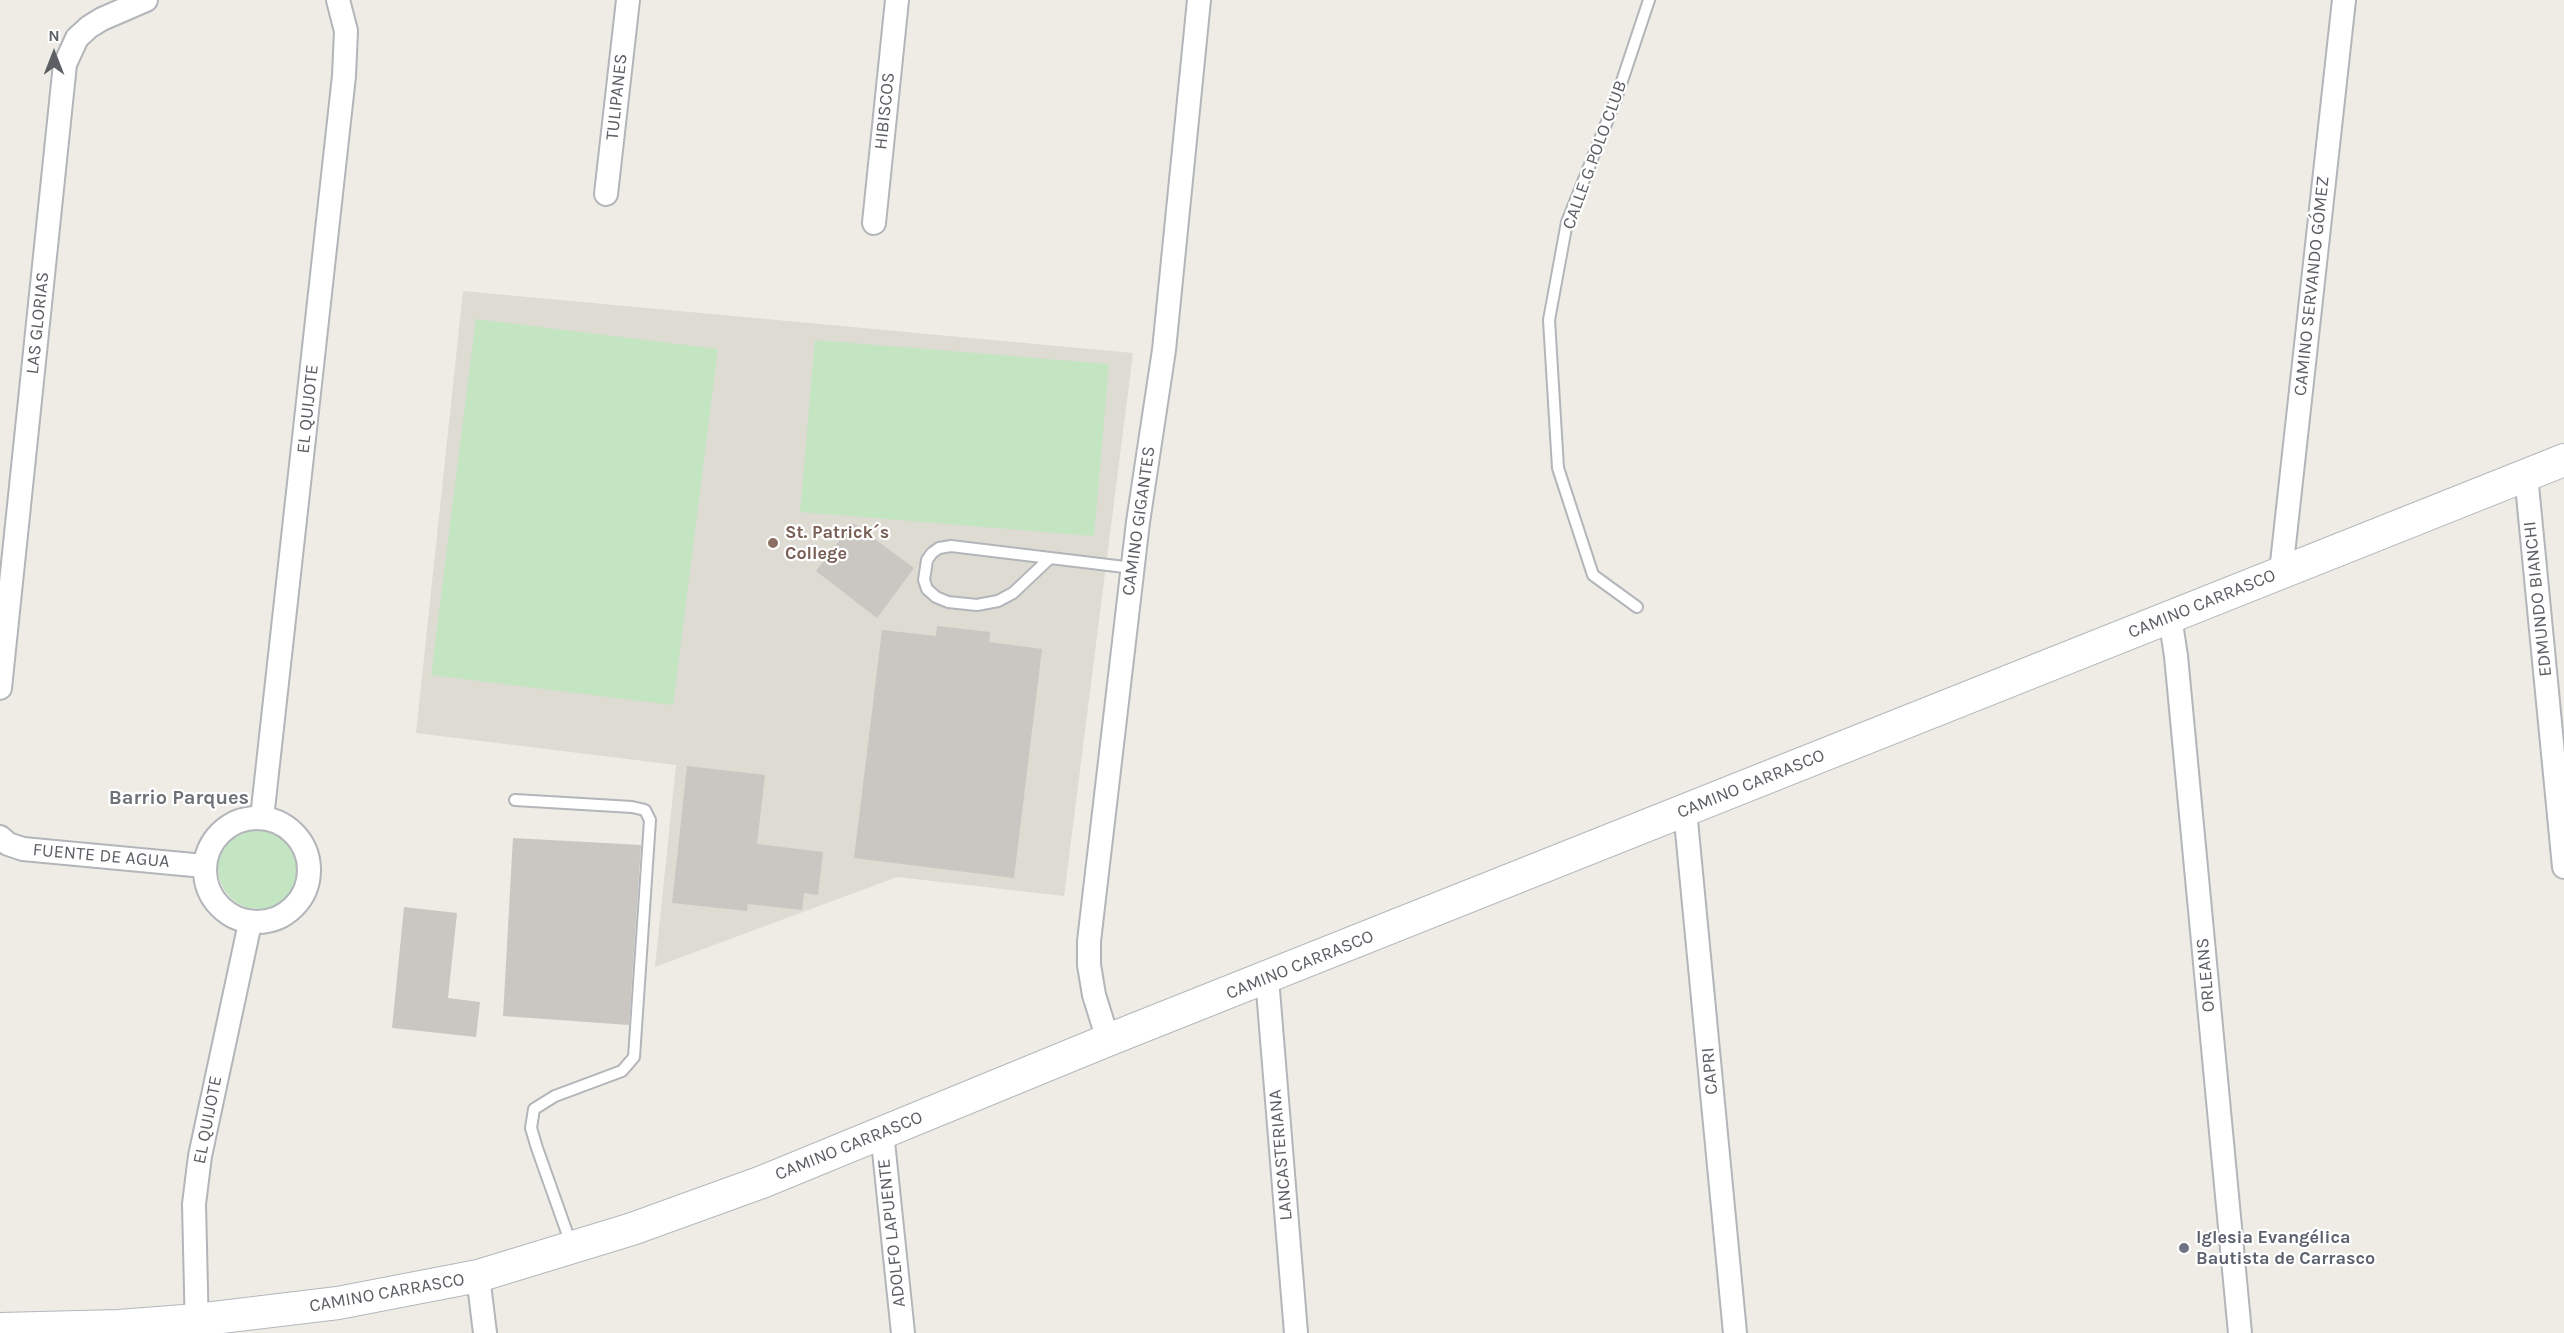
<!DOCTYPE html>
<html>
<head>
<meta charset="utf-8">
<style>
  body { margin:0 }
  #map { position:relative; width:2564px; height:1333px; overflow:hidden; background:#eeece5; font-family:Karla,sans-serif }
  canvas { display:block }
  .north { position:absolute; left:24px; top:24px; width:60px; height:60px; -webkit-text-stroke:4px #fff; paint-order:stroke; rotate:0deg; font-size:16px; font-weight:700; line-height:24px; text-align:center; color:#5c6065 }
  .north::after { content:''; display:block; margin:auto; width:21px; height:27px; background:#5c6065; clip-path:polygon(50% 0,100% 100%,50% 72%,0 100%) }
</style>
</head>
<body>
<div id="map">
<canvas width="2564" height="1333"></canvas>
<div class="north">N</div>
</div>
<script>
const ctx = document.querySelector('canvas').getContext('2d');
ctx.lineJoin = 'round';
function fillPath(path, color) { ctx.fillStyle = color; ctx.fill(path, 'evenodd'); }
const toPath = rows => new Path2D(rows.map(r => 'M' + r).join(''));
function strokePath(path, color, width, dash) { ctx.strokeStyle = color; ctx.lineWidth = width; ctx.lineCap = dash ? 'butt' : 'round'; ctx.setLineDash(dash || []); ctx.stroke(path); }
function drawText(font, color, halo, rows, align = 'center') {
  ctx.font = font + ' Karla,sans-serif'; ctx.lineWidth = 4.5; ctx.setLineDash([]); ctx.textBaseline = 'middle'; ctx.strokeStyle = halo; ctx.fillStyle = color; for (const [text, x, y, turn = 0] of rows) {
    ctx.save(); ctx.translate(x, y); ctx.rotate((+turn || 0) * Math.PI / 180); ctx.textAlign = isNaN(turn) ? turn : align; if (halo) ctx.strokeText(text, 0, 0); ctx.fillText(text, 0, 0); ctx.restore();
  }
}
const education = toPath([
  [463,291,1133,353,1064,896,897,877,655,967,676,765,416,733]
]);
const green = toPath([
  [476,319,718,349,673,705,431,675],
  [815,340,1109,364,1094,536,800,512],
  '218 868a41 41 0 1 1 82 0a41 41 0 1 1-82 0Z'
]);
const building = toPath([
  [853,523,914,568,877,618,816,571],
  [937,626,990,632,989,642,1042,649,1014,878,854,858,882,630,936,636],
  [687,766,765,775,757,844,823,852,818,895,804,893,802,910,748,904,747,911,672,903],
  [513,838,641,845,629,1025,503,1016],
  [404,907,457,913,448,998,480,1002,476,1037,392,1028]
]);
const service = toPath([
  [1049,559,1013,593,998,601,977,605,948,602,936,597,927,589,924,580,927,560,932,553,939,548,951,546,1133,568],
  [1637,607,1593,575,1558,468,1549,320,1567,222,1616,99,1649,0],
  [515,800,632,807,645,810,650,820,634,1057,622,1071,555,1096,534,1109,531,1128,537,1148,571,1244]
]);
const minor = toPath([
  [606,194,628,0],
  [874,223,897,0],
  [2526,475,2564,867],
  [2281,572,2344,0],
  [2170,617,2176,656,2240,1333],
  [0,688,65,64,77,38,89,27,102,19,146,0],
  [1685,810,1735,1333],
  '205 870a52 52 0 1 1 104 0a52 52 0 1 1-104 0Z',
  [262,818,344,76,346,31,338,0],
  [0,837,8,844,23,849,204,866],
  [1267,978,1296,1333],
  [1108,1040,1094,995,1089,965,1089,941,1138,522,1164,350,1199,0],
  [882,1132,903,1333],
  [478,1276,485,1333],
  [197,1333,194,1204,200,1156,250,923]
]);
const secondary = toPath([
  [0,1329,119,1326,197,1320,338,1303,478,1276,632,1229,762,1182,1108,1040,2564,460]
]);
const markers = [
  [773,543,6,"#8d6e63"],
  [2184,1248,6,"#6b7280"]
];
const streetNames = [
  ["TULIPANES",617,97,-84],
  ["HIBISCOS",885,111,-84],
  ["CALLE G POLO CLUB",1595,155,-70],
  ["CAMINO SERVANDO GÓMEZ",2312,286,-84],
  ["LAS GLORIAS",38,323,-84],
  ["EL QUIJOTE",308,409,-84],
  ["CAMINO GIGANTES",1139,521,-82],
  ["EDMUNDO BIANCHI",2538,599,-96],
  ["CAMINO CARRASCO",2202,604,-22],
  ["CAMINO CARRASCO",1751,784,-22],
  ["FUENTE DE AGUA",101,856,5],
  ["CAMINO CARRASCO",1300,965,-22],
  ["ORLEANS",2206,975,-95],
  ["CAPRI",1710,1071,-95],
  ["EL QUIJOTE",208,1120,-79],
  ["CAMINO CARRASCO",849,1146,-22],
  ["LANCASTERIANA",1281,1155,-95],
  ["ADOLFO LAPUENTE",892,1233,-96],
  ["CAMINO CARRASCO",387,1293,-10]
];
const educationNames = [
  ["St. Patrick´s",785,533],
  ["College",785,554]
];
const worshipNames = [
  ["Iglesia Evangélica",2196,1238],
  ["Bautista de Carrasco",2196,1259]
];
const neighbourhoodNames = [
  ["Barrio Parques",179,798]
];
fillPath(education, '#dedbd3');
fillPath(green, '#c3e5c2');
fillPath(building, '#cac7c2');
strokePath(service, '#b2b5b9', 14);
strokePath(minor, '#b2b5b9', 26);
strokePath(secondary, '#b3b7bc', 34);
strokePath(service, '#fff', 10);
strokePath(minor, '#fff', 22);
strokePath(secondary, '#fff', 32);
for (const [x, y, r, color] of markers) { const dot = new Path2D(); dot.arc(x, y, r, 0, 2 * Math.PI); ctx.fillStyle = color; ctx.fill(dot); strokePath(dot, '#fff', 2); }
drawText('18px', '#5c6065', '#fff', streetNames);
drawText('bold 18px', '#785e54', '#fff', educationNames, 'left');
drawText('bold 18px', '#5b616d', '#fff', worshipNames, 'left');
drawText('bold 20px', '#6d7277', '#fff', neighbourhoodNames);
</script>
</body>
</html>
